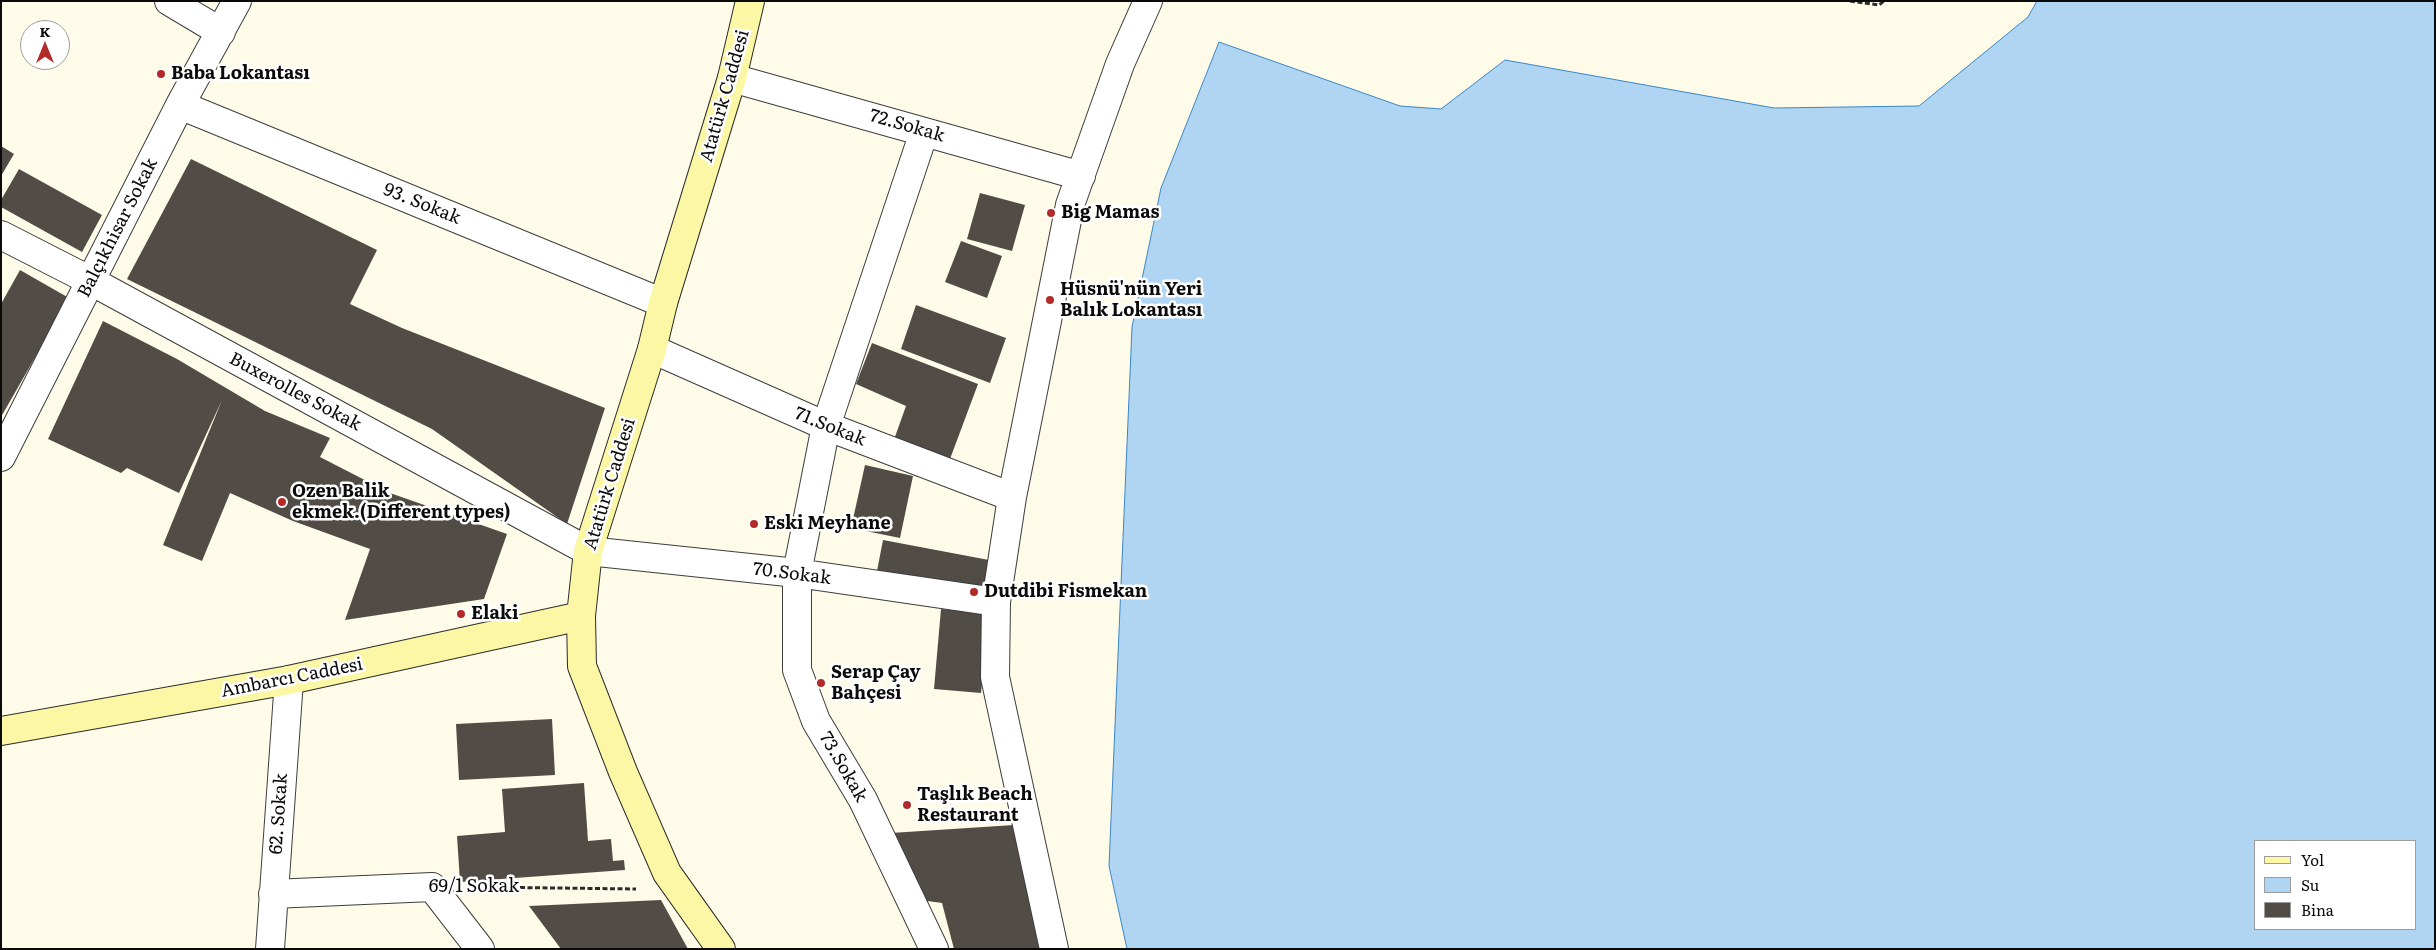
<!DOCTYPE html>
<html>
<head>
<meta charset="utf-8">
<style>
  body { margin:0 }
  #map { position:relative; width:2436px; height:950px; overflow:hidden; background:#fefbe8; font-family:Literata,serif }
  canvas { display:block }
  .frame { position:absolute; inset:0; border:2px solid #0a0a0a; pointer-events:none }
  .legend { position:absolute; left:2254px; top:840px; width:162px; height:90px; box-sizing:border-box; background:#fff; border:1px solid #9d9d9d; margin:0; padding:6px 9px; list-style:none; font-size:15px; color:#0a0a0a }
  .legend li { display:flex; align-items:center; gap:10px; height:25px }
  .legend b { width:25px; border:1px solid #9d9d9d }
  .north { position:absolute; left:20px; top:20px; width:50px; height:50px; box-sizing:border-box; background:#fff; border:1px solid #9d9d9d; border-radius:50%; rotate:0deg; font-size:14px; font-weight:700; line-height:20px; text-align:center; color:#0a0a0a }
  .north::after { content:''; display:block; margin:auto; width:18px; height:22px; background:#b32b29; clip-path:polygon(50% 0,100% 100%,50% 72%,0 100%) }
</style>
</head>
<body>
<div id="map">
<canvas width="2436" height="950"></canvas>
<div class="frame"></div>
<ul class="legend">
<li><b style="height:6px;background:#fbf7a5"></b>Yol</li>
<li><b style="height:14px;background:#afd5f3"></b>Su</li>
<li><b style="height:14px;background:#524c47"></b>Bina</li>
</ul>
<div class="north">K</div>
</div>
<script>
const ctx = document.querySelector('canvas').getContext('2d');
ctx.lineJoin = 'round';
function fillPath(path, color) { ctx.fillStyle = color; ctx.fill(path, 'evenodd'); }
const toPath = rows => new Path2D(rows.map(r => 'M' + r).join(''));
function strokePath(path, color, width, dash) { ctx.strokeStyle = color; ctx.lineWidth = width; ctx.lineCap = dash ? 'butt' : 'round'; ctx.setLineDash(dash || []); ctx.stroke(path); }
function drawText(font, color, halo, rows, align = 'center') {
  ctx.font = font + ' Literata,serif'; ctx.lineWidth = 5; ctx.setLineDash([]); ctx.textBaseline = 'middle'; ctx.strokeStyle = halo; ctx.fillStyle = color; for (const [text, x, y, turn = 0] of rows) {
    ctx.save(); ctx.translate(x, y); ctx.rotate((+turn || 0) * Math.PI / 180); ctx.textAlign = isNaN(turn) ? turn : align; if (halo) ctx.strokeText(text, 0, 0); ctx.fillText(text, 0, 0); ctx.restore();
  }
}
const water = toPath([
  [2037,1,2435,1,2435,949,1127,949,1109,866,1132,327,1161,188,1219,42,1400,106,1441,109,1505,60,1774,108,1919,106,2028,17,2037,1],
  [2255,841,2415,841,2415,929,2255,929,2255,841]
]);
const building = toPath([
  [1,146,14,154,1,176],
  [191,159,377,250,350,304,402,328,605,408,567,524,432,429,127,279],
  [19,169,102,215,82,252,1,207,1,200],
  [980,193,1025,205,1012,251,967,239],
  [961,241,1002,256,987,298,945,282],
  [20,270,69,298,1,417,1,304],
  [916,305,1006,338,990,383,901,349],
  [103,321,177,359,265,411,330,438,320,457,390,493,507,534,484,599,345,620,370,549,293,521,230,493,202,561,163,545,222,400,179,493,127,468,121,473,48,439],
  [872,343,978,384,947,467,891,448,906,406,856,384],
  [865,465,913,476,900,538,851,528],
  [883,540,989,560,982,596,876,576],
  [941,609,989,614,981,693,934,689],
  [552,719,555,775,459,780,456,724],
  [584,783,588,841,611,839,613,861,624,860,625,870,460,882,457,836,505,832,502,789],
  [1014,825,1041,949,954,949,942,903,920,900,891,833],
  [661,900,688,949,561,949,529,906]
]);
const path = toPath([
  [1850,1,1879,5,1884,1],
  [475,887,636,889]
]);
const street = toPath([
  [169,1,221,32],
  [732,78,1081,176],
  [180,105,663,303],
  [924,132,826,426,797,573,797,670,816,721,863,800,934,949],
  [1,235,91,281,588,551,797,573,996,602],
  [652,349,826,426,1012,497],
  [1,457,180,105,237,1],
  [273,894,432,887,480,949],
  [270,949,289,680],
  [1054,949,995,677,996,602,1012,497,1070,205,1120,64,1148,1]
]);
const secondary = toPath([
  [1,731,289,680,581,616],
  [721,949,667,873,623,772,582,666,581,616,588,551,652,349,663,303,732,78,750,1]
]);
const markers = [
  [161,74,5,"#b32b29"],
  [1051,213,5,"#b32b29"],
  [1050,300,5,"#b32b29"],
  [282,502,5,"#b32b29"],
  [754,524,5,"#b32b29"],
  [974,592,5,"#b32b29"],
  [461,614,5,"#b32b29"],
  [821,683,5,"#b32b29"],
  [907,805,5,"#b32b29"]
];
const poiNames = [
  ["Baba Lokantası",171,74],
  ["Big Mamas",1061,213],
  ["Hüsnü'nün Yeri",1060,290],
  ["Balık Lokantası",1060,311],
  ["Ozen Balik",292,492],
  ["ekmek.(Different types)",292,513],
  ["Eski Meyhane",764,524],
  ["Dutdibi Fismekan",984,592],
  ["Elaki",471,614],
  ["Serap Çay",831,673],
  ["Bahçesi",831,694],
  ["Taşlık Beach",917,795],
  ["Restaurant",917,816]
];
const streetNames = [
  ["Atatürk Caddesi",725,96,-74],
  ["72.Sokak",907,126,16],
  ["93. Sokak",422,204,22],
  ["Balçıkhisar Sokak",118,228,-63],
  ["Buxerolles Sokak",295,392,28],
  ["71.Sokak",830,427,22],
  ["Atatürk Caddesi",610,484,-73],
  ["70.Sokak",792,574,7],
  ["Ambarcı Caddesi",292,678,-11],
  ["73.Sokak",843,767,60],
  ["62. Sokak",279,814,-86],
  ["69/1 Sokak",474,887]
];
fillPath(water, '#afd5f3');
strokePath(water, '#3a86c6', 1);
fillPath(building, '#524c47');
strokePath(street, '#3d3d3d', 30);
strokePath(secondary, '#2c2c2c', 30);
strokePath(path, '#2c2c2c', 3, [5, 2.5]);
strokePath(street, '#fff', 28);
strokePath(secondary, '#fbf7a5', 28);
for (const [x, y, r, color] of markers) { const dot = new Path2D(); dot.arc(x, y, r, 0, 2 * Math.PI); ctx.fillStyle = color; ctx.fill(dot); strokePath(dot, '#fff', 2); }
drawText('bold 18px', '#0a0a0a', '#fff', poiNames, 'left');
drawText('18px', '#0a0a0a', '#fff', streetNames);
</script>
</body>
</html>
